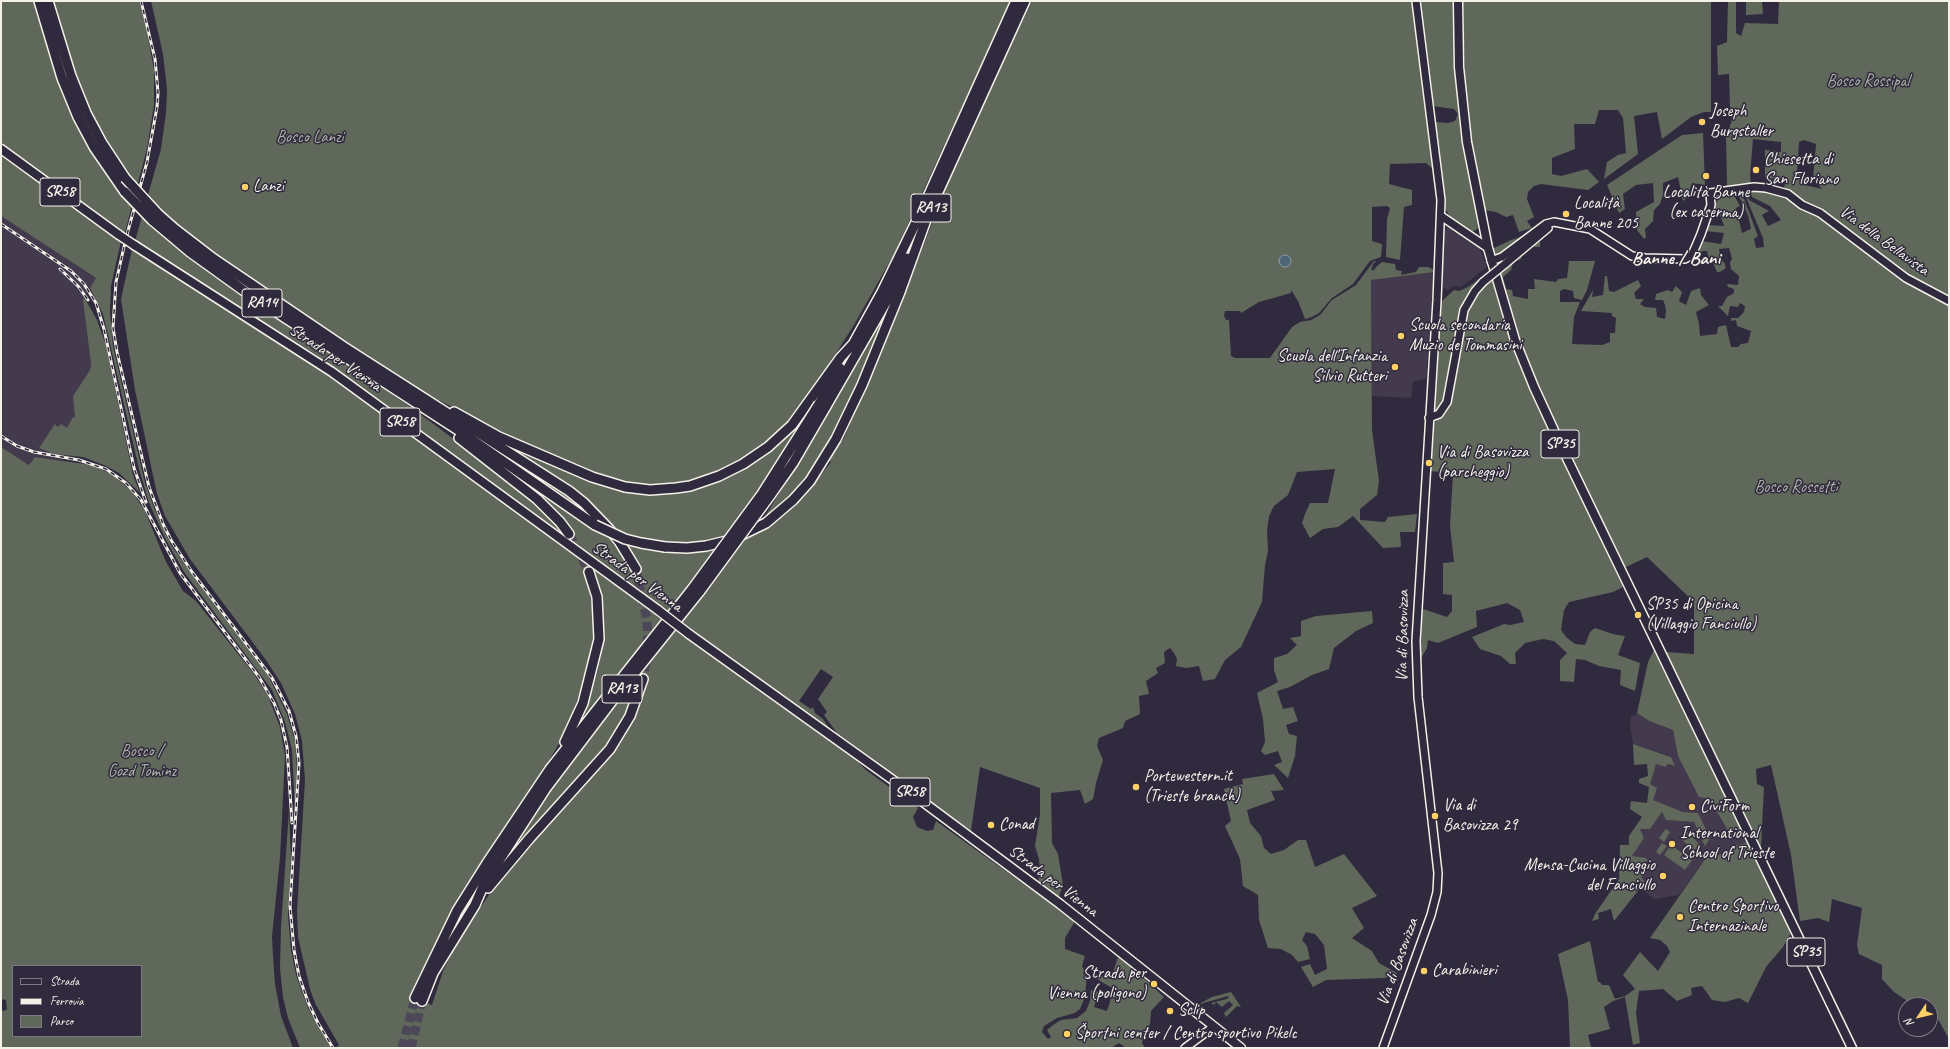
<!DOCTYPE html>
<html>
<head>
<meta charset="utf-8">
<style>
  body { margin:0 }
  #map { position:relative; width:1950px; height:1049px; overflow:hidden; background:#2f2a3d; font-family:Caveat,sans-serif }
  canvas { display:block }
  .frame { position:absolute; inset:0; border:2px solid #f4f1e8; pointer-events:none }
  .legend { position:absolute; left:12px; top:965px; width:130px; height:72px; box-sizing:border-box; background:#2f2a3d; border:1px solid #7e7a81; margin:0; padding:5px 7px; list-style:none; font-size:12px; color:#f4f1e8 }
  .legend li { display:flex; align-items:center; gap:8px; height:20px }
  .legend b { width:20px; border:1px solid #7e7a81 }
  .north { position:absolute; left:1898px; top:997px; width:40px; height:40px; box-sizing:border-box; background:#2f2a3d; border:1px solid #7e7a81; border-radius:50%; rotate:235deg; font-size:11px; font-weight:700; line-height:16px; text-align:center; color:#f4f1e8 }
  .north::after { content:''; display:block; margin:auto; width:14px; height:18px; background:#ffd166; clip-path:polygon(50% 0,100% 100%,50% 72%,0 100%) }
</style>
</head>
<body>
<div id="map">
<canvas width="1950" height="1049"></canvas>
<div class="frame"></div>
<ul class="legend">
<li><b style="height:5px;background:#2f2a3d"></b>Strada</li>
<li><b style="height:5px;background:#f4f1e8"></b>Ferrovia</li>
<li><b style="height:11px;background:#60685b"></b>Parco</li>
</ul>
<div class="north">N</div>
</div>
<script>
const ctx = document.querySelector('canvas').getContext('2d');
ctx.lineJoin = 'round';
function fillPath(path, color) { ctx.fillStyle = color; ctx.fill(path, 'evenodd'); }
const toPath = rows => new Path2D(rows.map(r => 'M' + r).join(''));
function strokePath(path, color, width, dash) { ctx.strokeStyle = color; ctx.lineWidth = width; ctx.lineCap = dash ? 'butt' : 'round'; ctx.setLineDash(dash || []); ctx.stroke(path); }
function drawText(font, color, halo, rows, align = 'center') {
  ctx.font = font + ' Caveat,sans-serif'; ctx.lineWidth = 3; ctx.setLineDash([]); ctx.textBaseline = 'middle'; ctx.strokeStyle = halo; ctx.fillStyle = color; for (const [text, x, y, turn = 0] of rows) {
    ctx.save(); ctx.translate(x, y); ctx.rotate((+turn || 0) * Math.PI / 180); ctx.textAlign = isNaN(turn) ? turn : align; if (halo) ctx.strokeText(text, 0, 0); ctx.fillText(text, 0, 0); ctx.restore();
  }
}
const built = toPath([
  [1,216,96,278,83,301,91,364,90,370,73,396,75,417,63,460,35,457,29,465,1,447],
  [1448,226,1452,226,1479,247,1487,267,1461,287,1454,286,1447,290,1440,284,1443,233],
  [1435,272,1426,379,1413,381,1411,398,1372,396,1371,280],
  [1637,713,1649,721,1673,730,1678,756,1710,799,1732,838,1738,835,1741,829,1748,842,1737,845,1715,857,1708,855,1679,895,1654,899,1640,888,1645,882,1641,877,1643,862,1648,861,1632,856,1644,838,1640,829,1650,829,1662,812,1667,820,1694,822,1697,829,1698,813,1683,812,1653,800,1649,785,1656,763,1666,766,1667,764,1673,767,1668,755,1633,744,1630,724,1631,717]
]);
const green = toPath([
  [1,1,139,1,147,31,154,70,154,105,147,149,124,236,1,145],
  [151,1,1011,1,894,254,854,325,812,391,818,395,771,476,721,546,667,613,315,354,135,241,161,149,166,113,167,89,163,54],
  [149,223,184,232,243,274,420,391,563,462,612,480,611,488,587,481,461,420,545,470,582,495,606,518,627,544,640,567,630,569,623,553,612,538,583,507,544,479,407,393,507,469,541,497,569,534,565,537,554,521,505,477,412,408,212,275],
  [1032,1,1413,1,1434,170,1426,163,1390,164,1389,184,1412,190,1412,205,1404,207,1400,260,1386,257,1387,219,1390,208,1387,206,1372,207,1372,241,1382,244,1381,257,1370,261,1353,284,1332,298,1319,313,1312,317,1305,319,1298,301,1291,290,1291,293,1259,302,1241,313,1240,311,1225,311,1224,316,1226,320,1229,320,1231,356,1235,358,1270,358,1292,327,1300,322,1311,320,1320,315,1332,300,1356,285,1374,261,1376,261,1373,264,1371,270,1374,270,1376,267,1382,262,1395,264,1396,270,1402,271,1401,275,1416,272,1419,267,1428,267,1432,269,1435,272,1371,280,1372,430,1379,481,1377,495,1360,509,1360,520,1385,522,1388,517,1417,514,1415,532,1400,532,1401,547,1383,548,1353,516,1338,527,1323,529,1310,538,1302,523,1305,514,1310,503,1328,503,1335,469,1297,472,1288,495,1274,506,1269,516,1267,531,1268,551,1265,565,1262,602,1241,647,1225,660,1215,679,1203,681,1199,666,1186,668,1176,666,1177,659,1174,653,1170,648,1164,652,1165,663,1156,668,1158,673,1146,681,1149,694,1139,696,1140,714,1125,721,1123,728,1099,738,1097,746,1103,760,1096,783,1093,799,1085,804,1080,790,1051,793,1052,843,1058,854,1063,885,1058,899,1038,883,1040,873,1039,859,1035,846,1040,815,1040,788,980,767,971,831,837,733,824,715,827,712,818,699,833,677,821,669,799,701,811,709,813,707,815,713,823,719,832,732,830,733,758,678,679,622,745,539,768,528,778,520,800,500,820,476,831,462,826,458,794,494,761,523,830,410,885,312,888,313,833,438,841,442,844,438,905,293,955,164],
  [1420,1,1454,1,1454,54,1463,136,1479,225,1477,229,1472,232,1450,217,1444,206,1435,122,1448,123,1455,121,1458,114,1454,109,1433,106],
  [1463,1,1711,1,1711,112,1704,112,1691,117,1662,139,1657,112,1634,116,1638,154,1604,179,1607,162,1618,155,1626,153,1623,118,1618,110,1599,110,1595,124,1574,124,1575,149,1552,158,1552,174,1561,176,1587,169,1599,182,1588,190,1541,184,1534,186,1528,192,1527,199,1534,217,1527,221,1532,228,1519,232,1513,215,1506,217,1496,212,1483,210,1472,144,1465,88],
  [1728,1,1736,1,1736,33,1741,36,1745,23,1778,24,1779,1,1949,1,1949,299,1915,282,1809,206,1784,190,1785,183,1777,179,1765,178,1765,150,1781,152,1781,142,1753,139,1750,175,1751,185,1719,190,1718,187,1727,186,1726,138,1732,120,1730,107,1729,74,1718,75,1717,46,1727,42],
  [1804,140,1816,144,1813,179,1822,189,1800,184,1801,172,1797,172,1799,142],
  [1746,1,1762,1,1763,14,1746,15],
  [1703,133,1705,185,1692,183,1687,198,1683,201,1678,177,1663,183,1663,195,1660,204,1654,210,1653,221,1645,229,1646,237,1644,239,1637,230,1636,212,1654,202,1653,183,1636,185,1623,194,1625,209,1619,213,1607,185,1682,135],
  [1,155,121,241,111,286,110,313,113,346,145,483,155,510,171,545,198,583,268,675,287,714,295,741,297,769,295,811,292,750,285,722,272,690,184,572,166,540,149,503,139,469,103,314,90,288,96,278,1,216],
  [1750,189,1785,194,1826,221,1911,286,1949,305,1949,1039,1938,1019,1930,1017,1930,1005,1913,1005,1894,992,1882,979,1882,965,1859,954,1857,945,1862,908,1832,899,1829,922,1818,918,1800,921,1791,855,1771,765,1756,769,1757,784,1764,787,1761,847,1666,652,1694,654,1694,602,1647,557,1624,568,1566,448,1529,366,1499,273,1545,234,1540,240,1540,247,1531,247,1521,255,1521,259,1513,262,1511,270,1503,277,1506,289,1512,290,1513,296,1528,299,1528,289,1535,289,1534,279,1556,282,1558,279,1567,278,1569,261,1595,261,1587,290,1582,300,1574,298,1573,291,1564,289,1560,291,1560,302,1580,302,1574,317,1572,344,1602,345,1610,342,1610,333,1615,333,1616,318,1612,316,1612,313,1581,311,1593,290,1592,297,1603,295,1605,276,1607,276,1609,291,1614,292,1638,280,1641,286,1634,293,1636,299,1644,299,1640,304,1645,307,1656,308,1657,317,1665,319,1666,311,1665,305,1663,300,1655,300,1656,294,1668,290,1672,292,1676,286,1682,292,1679,301,1686,305,1691,291,1700,288,1701,295,1709,305,1696,312,1699,324,1700,336,1717,334,1718,327,1726,325,1731,347,1738,347,1741,344,1748,343,1751,331,1737,326,1736,320,1731,321,1731,318,1738,318,1744,312,1745,306,1740,303,1738,307,1730,306,1728,316,1718,306,1722,306,1727,297,1734,293,1734,289,1728,287,1727,284,1738,285,1739,276,1731,269,1730,262,1732,259,1729,248,1719,249,1721,260,1724,262,1726,268,1720,272,1717,272,1713,263,1710,263,1707,251,1702,251,1700,256,1695,254,1701,241,1721,244,1724,233,1705,231,1707,225,1724,226,1719,212,1714,207,1717,201,1723,194,1729,193,1735,197,1740,206,1736,208,1742,233,1751,229,1748,215,1741,200,1734,191,1740,191,1744,199,1758,236,1754,239,1756,248,1764,247,1763,238,1743,190,1746,191,1749,200,1769,211,1762,215,1768,226,1781,220,1770,206,1752,197],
  [1524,236,1503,252,1496,255,1493,254,1492,249,1511,240],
  [132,249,309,360,661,619,582,722,598,670,604,637,604,618,598,586,592,570,584,573,589,588,595,624,590,662,567,730,537,781,551,791,675,627,850,754,866,770,918,808,913,817,917,827,927,831,933,830,936,821,1075,921,1065,938,1065,949,1085,956,1082,966,1084,970,1083,974,1087,975,1085,997,1080,1009,1075,1013,1057,1018,1044,1026,1042,1032,1048,1039,1051,1037,1047,1030,1053,1025,1061,1020,1077,1018,1086,1011,1090,1001,1091,990,1099,992,1094,1007,1107,1011,1114,989,1100,981,1092,973,1111,979,1118,957,1134,967,1140,975,1164,997,1151,1011,1150,1024,1145,1032,1142,1043,1145,1048,1126,1048,1119,1043,1111,1048,335,1048,339,1045,315,1003,310,989,298,937,297,912,305,780,302,741,295,714,281,683,266,660,190,559,165,516,157,494,135,390,121,299],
  [630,710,604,761,526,838,557,800,613,740],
  [504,852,515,863,488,896,453,951,443,971,432,1005,422,1001,421,977,446,924],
  [1490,271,1510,336,1541,414,1623,587,1613,592,1569,602,1564,610,1561,630,1566,637,1575,644,1585,645,1590,632,1595,628,1613,634,1625,636,1618,655,1640,663,1635,691,1620,685,1621,670,1599,666,1585,660,1576,659,1574,682,1560,681,1560,660,1567,653,1554,641,1543,639,1525,643,1515,653,1516,664,1510,664,1501,656,1480,649,1472,637,1504,624,1510,625,1524,622,1520,610,1507,603,1476,611,1477,627,1438,643,1428,640,1427,648,1419,662,1420,608,1447,617,1452,611,1452,595,1443,594,1443,563,1454,562,1450,526,1453,473,1429,471,1433,424,1444,414,1450,404,1453,394,1466,319,1470,305,1476,294,1485,285,1481,280,1466,297,1461,309,1445,401,1440,409,1435,413,1433,411,1439,306,1444,299,1454,290,1459,291,1468,287],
  [84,297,97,320,106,345,133,475,140,493,119,473,104,465,83,457,54,454,39,448,55,424,58,427,61,424,67,428,73,417,75,418,73,396,90,370,91,364,83,301],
  [1,447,29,465,35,457,92,465,113,475,125,485,133,493,145,511,166,562,183,591,196,601,254,674,268,696,280,727,285,756,280,858,272,936,273,956,275,984,281,1016,293,1048,1,1048,1,1010,4,1011,7,1009,6,1000,1,999],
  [13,966,141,966,141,1036,13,1036],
  [1372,611,1373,623,1356,631,1334,648,1329,669,1312,675,1290,687,1277,691,1283,709,1293,707,1298,721,1286,725,1289,734,1297,736,1295,756,1288,778,1274,765,1282,762,1278,751,1265,755,1261,751,1265,742,1263,719,1257,693,1278,682,1274,670,1274,658,1287,654,1297,645,1290,638,1301,636,1301,621,1316,616],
  [1654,650,1741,829,1738,835,1732,838,1710,799,1699,797,1678,756,1673,730,1649,721,1637,713,1648,662],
  [1633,744,1671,757,1675,766,1667,764,1666,767,1656,764,1650,784,1657,788,1653,800,1683,812,1698,813,1710,838,1705,846,1694,822,1666,820,1662,812,1650,829,1640,829,1644,838,1632,856,1646,858,1648,861,1643,862,1645,873,1641,877,1645,882,1614,921,1611,909,1598,913,1599,919,1592,921,1595,914,1619,879,1620,845,1629,845,1629,836,1642,817,1630,809,1631,801,1647,803,1649,787,1639,783,1639,779,1648,776,1647,764,1634,765],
  [1274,774,1284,790,1271,791,1275,800,1247,810,1250,823,1261,836,1264,848,1271,854,1284,850,1298,840,1306,840,1315,867,1344,854,1377,896,1352,908,1364,928,1352,938,1372,951,1379,963,1397,973,1396,976,1387,977,1385,978,1326,980,1313,987,1301,967,1310,964,1315,975,1327,969,1324,945,1315,934,1306,932,1302,940,1307,946,1310,959,1298,962,1292,955,1281,949,1268,948,1259,920,1258,895,1243,886,1240,859,1225,826,1231,821,1224,789,1243,784,1242,779],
  [289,810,291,859,288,915,291,950,296,975,308,1008,331,1048,300,1048,288,1018,283,997,280,968,281,927],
  [1666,829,1670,832,1664,842,1659,838],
  [1688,832,1700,845,1693,851,1681,838],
  [1748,842,1791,933,1783,947,1766,967,1748,1003,1739,998,1725,1002,1712,1000,1702,986,1691,988,1692,995,1677,1001,1663,989,1639,991,1636,1013,1640,1043,1633,1045,1625,997,1613,1001,1604,1007,1610,1029,1588,1035,1591,1047,1595,1048,1570,1048,1568,1000,1558,954,1590,941,1598,982,1600,982,1602,985,1609,985,1615,999,1625,996,1635,989,1623,975,1640,952,1658,971,1670,952,1667,946,1660,940,1650,938,1708,855,1715,857,1737,845],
  [1662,843,1667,846,1660,855,1656,852],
  [1671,845,1692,860,1685,870,1664,855],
  [1231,992,1241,1007,1237,1006,1226,1017,1224,1013,1233,1005,1229,1001,1222,1007,1216,1002,1214,1005,1211,1003,1227,999,1229,997,1228,996,1200,1004,1197,1008,1195,1006,1212,997]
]);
const water = toPath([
  '1279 261a6 6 0 1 1 12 0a6 6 0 1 1-12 0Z'
]);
const highwayTunnel = toPath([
  [569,534,589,572],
  [636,569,647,620,648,650,643,679],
  [402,1048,415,998],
  [411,1048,422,1001]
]);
const secondary = toPath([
  [1441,216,1488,248],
  [1491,261,1502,257,1546,224,1554,222,1590,229,1632,256,1645,258,1685,259,1692,255,1701,234,1711,205,1710,193,1754,187,1766,188,1788,194,1802,205,1820,213,1906,278,1949,301],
  [1505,264,1548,228],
  [1429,418,1439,414,1447,402,1464,310,1475,291,1483,282],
  [1185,1048,1213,1027],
  [1383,1048,1431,915,1437,892,1438,873,1418,697,1416,641,1437,301,1441,200,1416,1]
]);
const primary = toPath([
  [1458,1,1459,67,1467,142,1488,248,1515,340,1534,387,1563,450,1852,1048],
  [1,149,119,235],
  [134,245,332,372,658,610],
  [689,634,911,793,1060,904,1241,1048]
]);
const highway = toPath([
  [39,1,62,78,78,117,94,147,125,192],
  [48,1,71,76,86,113,102,143,125,178],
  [158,214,175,229,214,259,344,347,569,491,584,503,609,529,619,541,636,569],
  [928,214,1025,1],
  [152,220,190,252,247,293,461,432,595,525],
  [851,348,882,292,922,210,1016,1],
  [819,404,840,368],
  [825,408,886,302,907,258],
  [454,412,499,437,592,477,625,487,650,490,676,488,690,486,719,476,743,464,768,447,792,425,841,357,854,343],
  [459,438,537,499,560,522,569,534],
  [665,547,687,548,706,546,731,540,766,523,793,500,810,481,836,439,862,385,900,292,930,209],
  [565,742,583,703,599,639,597,597,589,572],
  [488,888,529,839,610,749,630,716,643,679],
  [415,998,457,911,489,860,550,769,693,588],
  [422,1001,433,973,475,905,484,884,546,788,612,701,700,591]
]);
const rail = toPath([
  [141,1,155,59,158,93,157,107,147,162,126,238,116,282,113,328,117,352,149,487,163,524,171,540,192,572,272,678,289,711,296,736,299,763,290,906,294,950,299,976,308,1002,318,1023,333,1048],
  [1,224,71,271,84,284,96,303,104,329,134,468,146,502],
  [60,269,78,286,88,300],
  [1,436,17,446,34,452,79,460,106,469,126,483,141,500,180,573,259,677,274,703,281,720,287,747,292,823]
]);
const secondaryBridge = toPath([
  [1483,282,1505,264]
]);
const primaryBridge = toPath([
  [119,235,134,245],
  [658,610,689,634]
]);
const highwayBridge = toPath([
  [125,178,158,214],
  [125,192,152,220],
  [595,525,625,539,641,543,665,547],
  [693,588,762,494,819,404],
  [700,591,769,497,793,463,825,408]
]);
const markers = [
  [1702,122,4,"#ffd166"],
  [1756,170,4,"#ffd166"],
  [1706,176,4,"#ffd166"],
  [245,187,4,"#ffd166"],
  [1566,214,4,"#ffd166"],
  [1401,336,4,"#ffd166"],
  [1395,367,4,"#ffd166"],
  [1429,463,4,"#ffd166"],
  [1638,615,4,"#ffd166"],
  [1136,787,4,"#ffd166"],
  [1692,807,4,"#ffd166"],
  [1435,816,4,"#ffd166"],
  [991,825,4,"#ffd166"],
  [1672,844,4,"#ffd166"],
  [1663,876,4,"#ffd166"],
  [1680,917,4,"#ffd166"],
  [1424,971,4,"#ffd166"],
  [1154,984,4,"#ffd166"],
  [1170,1011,4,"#ffd166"],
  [1067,1034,4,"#ffd166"]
];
const shields = [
  [60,192,40],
  [931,208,40],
  [262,303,40],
  [400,422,40],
  [1560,444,38],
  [622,689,40],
  [910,792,40],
  [1806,952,38]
];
const shieldNames = [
  ["SR58",60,192],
  ["RA13",931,208],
  ["RA14",262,303],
  ["SR58",400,422],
  ["SP35",1560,444],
  ["RA13",622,689],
  ["SR58",910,792],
  ["SP35",1806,952]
];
const parkNames = [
  ["Bosco Rossipal",1868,82],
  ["Bosco Lanzi",310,138],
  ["Bosco Rossetti",1796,488],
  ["Bosco /",142,752],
  ["Gozd Tominz",142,772]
];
const poiNames = [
  ["Joseph",1710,112],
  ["Burgstaller",1710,132],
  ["Chiesetta di",1764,160],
  ["San Floriano",1764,180],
  ["Lanzi",253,187],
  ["Località Banne",1706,193,"center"],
  ["(ex caserma)",1706,213,"center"],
  ["Località",1574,204],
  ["Banne 205",1574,224],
  ["Scuola secondaria",1409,326],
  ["Muzio de Tommasini",1409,346],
  ["Scuola dell'Infanzia",1387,357,"right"],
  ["Silvio Rutteri",1387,377,"right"],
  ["Via di Basovizza",1437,453],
  ["(parcheggio)",1437,473],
  ["SP35 di Opicina",1646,605],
  ["(Villaggio Fanciullo)",1646,625],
  ["Portewestern.it",1144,777],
  ["(Trieste branch)",1144,797],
  ["Via di",1443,806],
  ["Basovizza 29",1443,826],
  ["CiviForm",1700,807],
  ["Conad",999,825],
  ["International",1680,834],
  ["School of Trieste",1680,854],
  ["Mensa-Cucina Villaggio",1655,866,"right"],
  ["del Fanciullo",1655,886,"right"],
  ["Centro Sportivo",1688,907],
  ["Internazinale",1688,927],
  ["Carabinieri",1432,971],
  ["Strada per",1146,974,"right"],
  ["Vienna (poligono)",1146,994,"right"],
  ["Sclip",1178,1011],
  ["Športni center / Centro sportivo Pikelc",1075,1034]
];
const streetNames = [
  ["Via della Bellavista",1884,241,36],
  ["Strada per Vienna",335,358,34],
  ["Strada per Vienna",637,577,36],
  ["Via di Basovizza",1403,636,-89],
  ["Strada per Vienna",1053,881,37],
  ["Via di Basovizza",1398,962,-70]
];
const quarterNames = [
  ["Banne / Bani",1676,259]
];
fillPath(built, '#443a4e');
fillPath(green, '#60685b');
fillPath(water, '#4e6578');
strokePath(water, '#909da5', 1);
strokePath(highwayTunnel, '#4d4857', 9, [9, 4.5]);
strokePath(secondary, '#f4f1e8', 10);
strokePath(primary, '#f4f1e8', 11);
strokePath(highway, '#f4f1e8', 12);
strokePath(secondary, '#2f2a3d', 7);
strokePath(primary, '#2f2a3d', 8);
strokePath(highway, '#2f2a3d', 9);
strokePath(rail, '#f4f1e8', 3);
strokePath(rail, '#2f2a3d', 1.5, [4.5]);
strokePath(secondaryBridge, '#f4f1e8', 10, []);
strokePath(primaryBridge, '#f4f1e8', 11, []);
strokePath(highwayBridge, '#f4f1e8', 12, []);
strokePath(secondaryBridge, '#2f2a3d', 7);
strokePath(primaryBridge, '#2f2a3d', 8);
strokePath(highwayBridge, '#2f2a3d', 9);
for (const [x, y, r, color] of markers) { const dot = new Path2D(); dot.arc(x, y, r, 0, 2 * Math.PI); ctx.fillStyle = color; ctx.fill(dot); strokePath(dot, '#2f2a3d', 1.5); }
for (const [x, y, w] of shields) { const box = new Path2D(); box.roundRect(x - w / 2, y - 14, w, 28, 3); ctx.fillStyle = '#2f2a3d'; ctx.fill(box); strokePath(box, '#f4f1e8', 1); }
drawText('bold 16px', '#f4f1e8', null, shieldNames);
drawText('17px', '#b1b3a9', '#2f2a3d', parkNames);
drawText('17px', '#f4f1e8', '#2f2a3d', poiNames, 'left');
drawText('17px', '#f4f1e8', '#2f2a3d', streetNames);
drawText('bold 19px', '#f4f1e8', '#2f2a3d', quarterNames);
</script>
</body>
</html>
